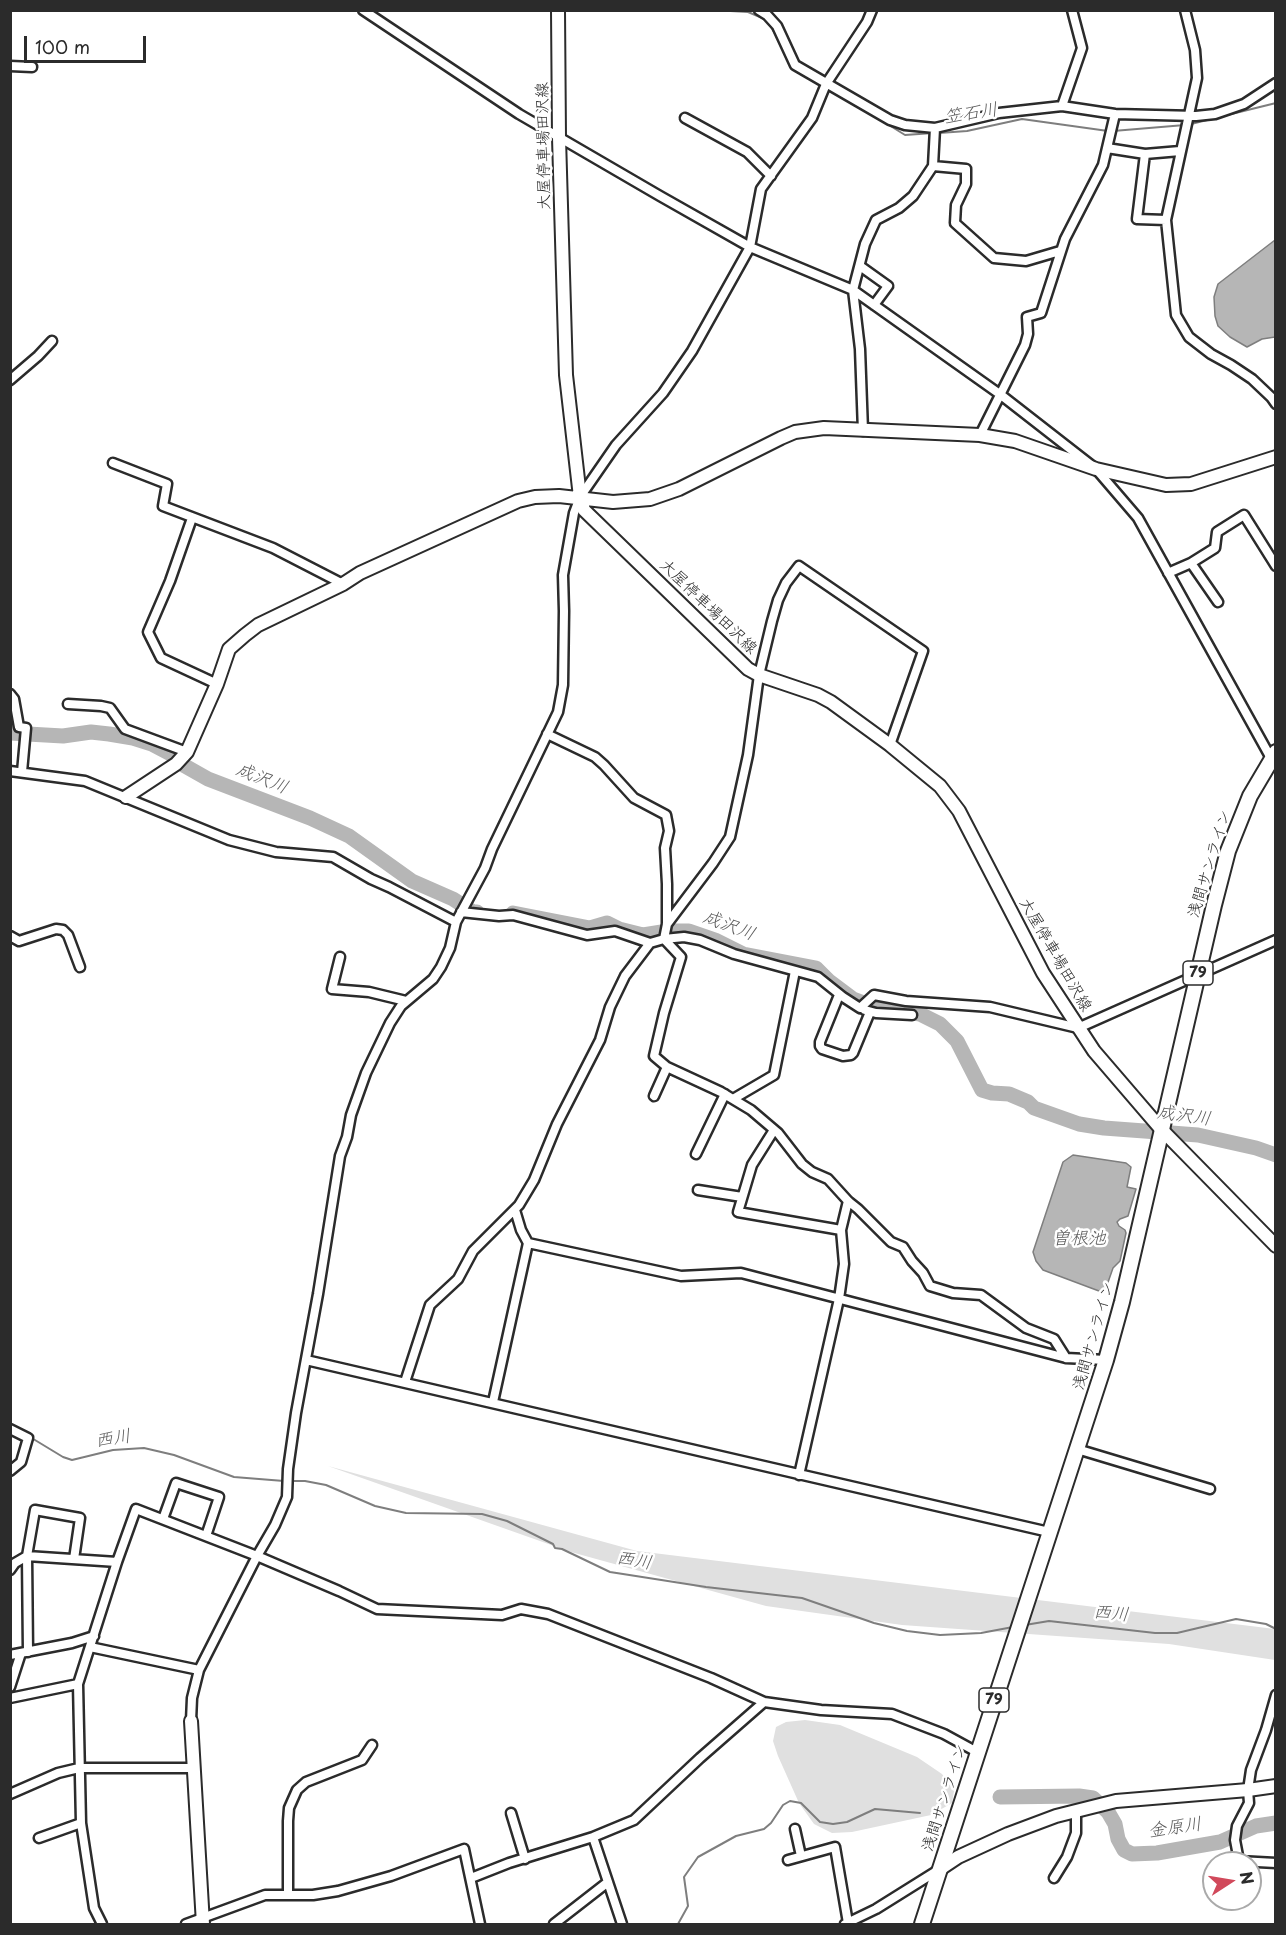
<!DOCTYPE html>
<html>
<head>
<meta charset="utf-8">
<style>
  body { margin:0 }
  #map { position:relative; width:1286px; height:1935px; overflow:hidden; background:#fff; font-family:"Playpen Sans",sans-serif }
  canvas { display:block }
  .frame { position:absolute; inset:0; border:12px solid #2b2b2b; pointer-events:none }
  .north { position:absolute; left:1202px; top:1851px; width:60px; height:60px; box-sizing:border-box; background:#fff; border:2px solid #aaa; border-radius:50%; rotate:78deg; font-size:16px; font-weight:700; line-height:24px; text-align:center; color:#2b2b2b }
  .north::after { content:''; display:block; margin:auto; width:21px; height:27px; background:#d1495b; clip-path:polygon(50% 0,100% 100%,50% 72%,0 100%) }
  .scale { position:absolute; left:24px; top:36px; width:122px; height:27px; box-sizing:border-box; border:3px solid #2b2b2b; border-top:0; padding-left:8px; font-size:18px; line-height:21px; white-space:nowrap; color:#2b2b2b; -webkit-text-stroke:4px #fff; paint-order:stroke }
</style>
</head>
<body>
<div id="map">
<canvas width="1286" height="1935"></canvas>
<div class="frame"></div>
<div class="north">N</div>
<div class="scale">100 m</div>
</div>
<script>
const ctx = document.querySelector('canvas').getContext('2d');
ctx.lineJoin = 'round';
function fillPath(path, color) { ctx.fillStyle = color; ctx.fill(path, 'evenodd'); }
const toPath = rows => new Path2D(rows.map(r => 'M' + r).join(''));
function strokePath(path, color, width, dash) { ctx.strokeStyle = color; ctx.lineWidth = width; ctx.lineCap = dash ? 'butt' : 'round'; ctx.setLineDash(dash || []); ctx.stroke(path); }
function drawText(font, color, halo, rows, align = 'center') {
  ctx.font = font + ' "Playpen Sans","Klee One",sans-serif'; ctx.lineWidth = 5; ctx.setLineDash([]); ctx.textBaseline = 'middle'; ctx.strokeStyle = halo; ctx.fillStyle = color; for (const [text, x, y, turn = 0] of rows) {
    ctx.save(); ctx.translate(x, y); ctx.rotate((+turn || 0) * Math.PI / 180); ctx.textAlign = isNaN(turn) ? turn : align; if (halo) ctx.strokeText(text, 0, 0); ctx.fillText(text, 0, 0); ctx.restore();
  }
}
const green = toPath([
  [328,1466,637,1551,1275,1629,1275,1660,1169,1644,902,1625,766,1606,571,1552],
  [805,1720,840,1725,917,1757,942,1774,954,1791,952,1803,931,1815,852,1832,832,1833,814,1824,799,1803,778,1756,773,1741,776,1727,786,1722]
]);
const water = toPath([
  [1275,240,1275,337,1262,339,1247,347,1230,337,1218,326,1215,316,1214,297,1218,284,1275,240],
  [1073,1155,1126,1163,1131,1167,1127,1187,1136,1189,1128,1216,1120,1219,1117,1222,1119,1226,1125,1230,1126,1233,1120,1261,1113,1268,1106,1288,1099,1291,1043,1270,1036,1261,1033,1252,1063,1162,1073,1155]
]);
const stream = toPath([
  [713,10,748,12,767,20,780,42],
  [860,107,905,135,933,133],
  [1191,124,1276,103],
  [1113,131,1185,125],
  [939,133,967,131,1022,119,1108,131],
  [30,1437,63,1457,72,1460,113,1450,144,1448,174,1455,234,1477,284,1481],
  [290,1481,305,1481,326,1485,375,1506,406,1513,482,1514,507,1521,553,1544,555,1548,562,1549,610,1572,623,1574,706,1587,802,1598,874,1623,907,1631,940,1635,981,1633,1013,1627],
  [1025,1625,1049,1621,1155,1633,1177,1633,1236,1619,1266,1624,1276,1629],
  [678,1924,688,1906,684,1877,698,1857,736,1836,764,1829,771,1823,783,1805,790,1801,801,1803,820,1822,833,1824,847,1822,875,1809,920,1813]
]);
const river = toPath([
  [10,733,63,736,91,732,109,734,133,738,152,744,171,754,185,766,208,779,310,818,349,836,412,881,453,899,473,912,477,912],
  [513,913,590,928,607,923,619,929,643,935,668,931,689,931,715,940,743,954,816,968,829,981,853,999,872,1006,920,1014,940,1024,957,1041,982,1090,992,1093,1009,1094,1028,1102,1034,1108,1079,1124,1104,1128,1198,1135,1256,1148,1276,1155],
  [1000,1797,1079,1796,1093,1798,1108,1812,1115,1824,1118,1839,1124,1850,1132,1854,1157,1853,1220,1842,1256,1826,1276,1823]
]);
const street = toPath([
  [363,10,519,114,660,196,750,247,853,290,1001,395,1096,469,1138,518,1272,760],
  [759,10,767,15,777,26,795,65,890,120,905,125,935,128,999,113,1062,106,1115,114,1196,116,1215,114,1244,104,1276,83],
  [1185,10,1195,50,1197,78,1166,220,1176,315,1189,337,1211,354,1231,365,1252,379,1271,397,1276,404],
  [10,66,32,67],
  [1062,106,1082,48,1072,10],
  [685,118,747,152,771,176],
  [1107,148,1145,154,1180,151],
  [1145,154,1137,219,1166,220],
  [933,166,966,169,966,184,956,205,955,223,994,258,1026,261,1060,251],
  [860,266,888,286,874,305],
  [10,380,38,356,52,341],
  [863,431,860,349,853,290,865,244,876,220,899,208,913,196,933,166,935,128],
  [980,435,1025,345,1028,334,1027,317,1041,313,1065,239,1103,165,1115,114],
  [113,463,167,484,163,506,273,548,343,584],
  [192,518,170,581,148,632,161,658,217,684],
  [1191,563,1218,602],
  [1168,573,1191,563,1215,548,1217,532,1244,515,1276,566],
  [10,694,14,699,19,727,26,728,22,772],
  [68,704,101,706,110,708,125,729,187,752],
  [547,734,595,757,604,765,634,798,666,815,669,831,665,848,667,884,667,924,664,939],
  [10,771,85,781,229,840,276,852,333,857,371,879,389,887,456,922],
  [461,912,499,916,513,915,587,935,615,931,650,943,664,939,684,937,700,940,734,954,818,977,843,997,860,1008,874,995,906,1001,990,1007,1078,1028,1276,940],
  [667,924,713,863,730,837,748,755,759,675,772,621,778,600,786,583,799,566,923,651,890,745],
  [10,936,19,941,56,929,63,930,68,935,80,967],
  [664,939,681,957,664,1013,654,1056,667,1067,721,1092,751,1110,778,1133,802,1164,812,1172,828,1179,848,1201,858,1209,891,1242,903,1247,912,1261,923,1273,930,1286,953,1293,981,1295,1026,1328,1054,1339,1066,1358],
  [340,957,332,989,369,992,406,1001],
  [839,995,820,1042,820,1046,822,1049,843,1056,851,1055,853,1053,870,1012],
  [865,1010,876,1013,912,1015],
  [654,1096,667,1067],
  [733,1099,774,1075,795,971],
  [774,1130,752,1165,738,1212,841,1230],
  [696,1154,725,1094],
  [698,1190,742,1197],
  [515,1210,521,1230,528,1243],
  [306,1360,1049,1532],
  [405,1382,430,1305,458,1279,473,1251,519,1205,534,1180,557,1124,600,1040,610,1007,625,976,650,943],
  [493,1402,528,1243,681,1276,741,1273,1066,1358,1106,1360],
  [10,1429,28,1438,21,1462,10,1471],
  [1077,1449,1210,1489],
  [799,1475,839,1299,844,1264,841,1230,848,1201],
  [163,1519,176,1483,219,1497,206,1536],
  [10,1570,15,1563,27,1556,117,1562],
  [90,1647,199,1670],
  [28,1652,27,1556,35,1510,80,1518,74,1559],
  [10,1655,72,1643,94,1636],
  [10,1687,21,1653],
  [1276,1695,1266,1730,1251,1770,1248,1790,1249,1803,1237,1826,1235,1840,1239,1861,1276,1863],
  [10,1698,78,1684],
  [191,1721,192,1698,199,1670,257,1556,275,1525,287,1497,288,1469,296,1413,318,1294,340,1156,347,1137,351,1115,366,1073,390,1023,401,1006,433,979,441,967,450,948,456,922,485,868,492,849,558,712,563,685,564,611,563,575,574,513,580,497,616,445,663,393,692,351,750,247,761,189,812,118,826,84,867,22,872,10],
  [10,1794,58,1773,79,1768,194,1768],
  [511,1813,525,1859],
  [795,1829,801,1856],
  [593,1837,622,1924],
  [39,1838,81,1823],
  [788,1860,835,1847,848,1923],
  [471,1878,509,1863,593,1837,634,1820,700,1758,764,1702],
  [1054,1878,1067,1857,1076,1833,1076,1811],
  [288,1895,288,1821,289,1808,297,1790,306,1782,362,1760,372,1745],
  [102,1924,94,1908,81,1823,78,1684,117,1562,136,1509,257,1556,339,1591,377,1609,502,1615,521,1609,548,1614,711,1678,764,1702,821,1710,892,1714,944,1734,977,1752],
  [186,1924,265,1895,313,1895,338,1891,391,1876,464,1849,480,1924],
  [554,1924,608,1882],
  [845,1924,876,1909,940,1869]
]);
const secondary = toPath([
  [558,10,559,138,566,375,580,497,584,510,748,669,759,675,818,695,831,702,890,745,940,786,959,811,1043,973,1094,1051,1161,1129,1276,1246],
  [126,797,176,764,187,752,217,684,229,649,245,635,258,625,343,584,360,573,518,501,535,497,559,496,613,502,650,499,679,489,781,438,795,432,824,428,980,435,1015,441,1096,469,1166,485,1191,484,1276,457],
  [191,1721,203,1924],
  [940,1869,958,1857,1008,1834,1056,1816,1116,1801,1248,1790,1276,1786]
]);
const primary = toPath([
  [922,1924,1106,1360,1122,1302,1214,905,1228,851,1250,796,1276,752]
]);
const shields = [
  [1198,973,30],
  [994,1700,30]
];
const shieldNames = [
  ["79",1198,973],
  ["79",994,1700]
];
const streetNames = [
  ["大屋停車場田沢線",544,146,-91],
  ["大屋停車場田沢線",708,607,44],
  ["浅間サンライン",1210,864,-73],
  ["大屋停車場田沢線",1055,955,60],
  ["浅間サンライン",1094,1336,-74],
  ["浅間サンライン",945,1798,-72]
];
const waterNames = [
  ["笠石川",971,114,-9],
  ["成沢川",262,779,22],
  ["成沢川",729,926,21],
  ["成沢川",1184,1116,8],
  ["曽根池",1079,1239],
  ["西川",113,1439,-9],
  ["西川",634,1561,9],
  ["西川",1111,1614,5],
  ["金原川",1175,1828,-8]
];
fillPath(green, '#e0e0e0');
fillPath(water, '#b6b6b6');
strokePath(water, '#7e7e7e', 1.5);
strokePath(stream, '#7e7e7e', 2);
strokePath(river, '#b6b6b6', 15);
strokePath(street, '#2b2b2b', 13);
strokePath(secondary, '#2b2b2b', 16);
strokePath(primary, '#2b2b2b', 18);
strokePath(street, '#fff', 8);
strokePath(secondary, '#fff', 12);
strokePath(primary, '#fff', 14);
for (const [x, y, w] of shields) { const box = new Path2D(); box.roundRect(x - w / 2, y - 12, w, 24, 4.5); ctx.fillStyle = '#fff'; ctx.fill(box); strokePath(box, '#2b2b2b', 1.5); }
drawText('bold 15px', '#2b2b2b', null, shieldNames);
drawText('16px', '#2b2b2b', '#fff', streetNames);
drawText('italic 18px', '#5c5c5c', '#fff', waterNames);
</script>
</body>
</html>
